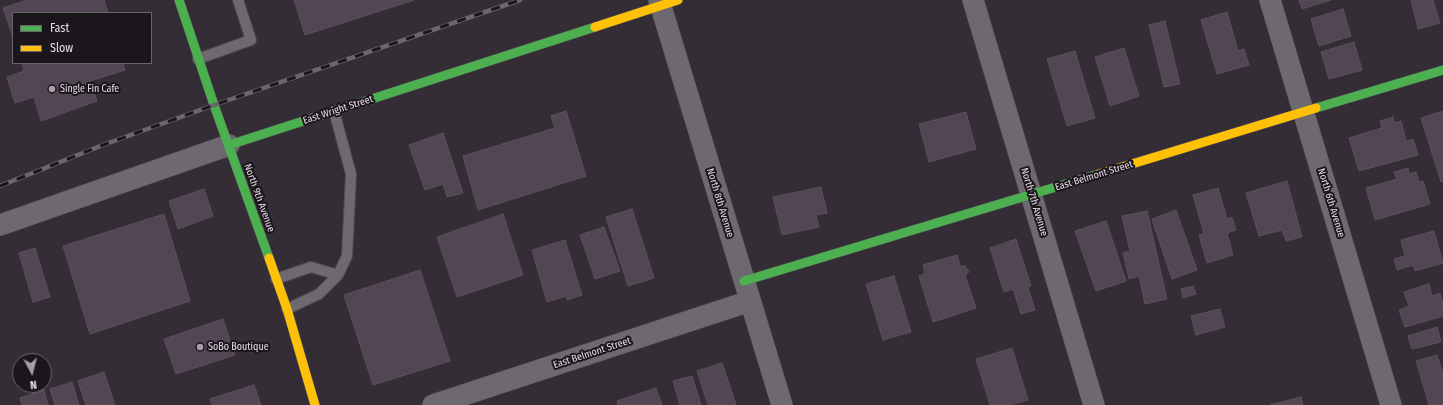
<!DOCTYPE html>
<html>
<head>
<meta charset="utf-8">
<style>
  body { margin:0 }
  #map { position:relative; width:1443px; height:405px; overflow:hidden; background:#352d36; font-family:"Fira Sans Condensed",sans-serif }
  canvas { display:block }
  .legend { position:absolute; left:12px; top:12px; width:140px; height:52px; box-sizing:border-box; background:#1b151c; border:1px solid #6b646c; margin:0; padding:5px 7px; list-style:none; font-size:12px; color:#e4dbe5 }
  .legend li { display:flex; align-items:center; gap:8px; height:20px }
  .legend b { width:20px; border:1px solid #6b646c }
  .north { position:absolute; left:12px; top:353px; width:40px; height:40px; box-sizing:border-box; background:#1b151c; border:1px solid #6b646c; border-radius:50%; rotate:173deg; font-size:11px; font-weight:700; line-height:16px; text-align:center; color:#e4dbe5 }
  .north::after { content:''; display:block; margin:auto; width:14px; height:18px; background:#a79ea8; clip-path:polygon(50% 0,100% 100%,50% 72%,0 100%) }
</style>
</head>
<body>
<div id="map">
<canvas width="1443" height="405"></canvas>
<ul class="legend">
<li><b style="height:5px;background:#4caf50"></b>Fast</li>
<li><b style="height:5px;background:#ffc107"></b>Slow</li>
</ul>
<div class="north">N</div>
</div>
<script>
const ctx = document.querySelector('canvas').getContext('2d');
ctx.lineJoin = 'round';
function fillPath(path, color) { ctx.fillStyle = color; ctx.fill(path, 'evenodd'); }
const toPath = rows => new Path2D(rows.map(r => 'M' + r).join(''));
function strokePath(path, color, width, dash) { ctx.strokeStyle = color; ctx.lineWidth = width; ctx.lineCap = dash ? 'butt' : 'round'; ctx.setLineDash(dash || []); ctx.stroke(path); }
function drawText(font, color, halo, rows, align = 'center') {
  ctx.font = font + ' "Fira Sans Condensed",sans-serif'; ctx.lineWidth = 4; ctx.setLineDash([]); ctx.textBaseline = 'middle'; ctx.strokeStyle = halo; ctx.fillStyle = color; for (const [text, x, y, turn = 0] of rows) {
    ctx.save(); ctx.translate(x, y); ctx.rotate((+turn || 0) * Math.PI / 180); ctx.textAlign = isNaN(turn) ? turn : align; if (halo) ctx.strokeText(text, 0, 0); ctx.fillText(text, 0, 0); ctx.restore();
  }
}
const building = toPath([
  [27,0,104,0,108,13,13,13,13,37,3,8,27,0],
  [294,0,414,0,305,35,294,0],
  [1299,0,1331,0,1302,9,1299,0],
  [1411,0,1433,0,1440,23,1418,29,1411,0],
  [1343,9,1351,36,1319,46,1311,19,1343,9],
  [1227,12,1238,51,1244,49,1249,65,1217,74,1201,20,1227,12],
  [1165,21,1180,84,1164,87,1149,25,1165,21],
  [1354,42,1362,70,1329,79,1321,52,1354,42],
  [1124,48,1139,96,1110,106,1095,57,1124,48],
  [1075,51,1095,118,1067,126,1047,59,1075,51],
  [22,63,123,63,125,70,90,81,97,101,41,121,34,97,15,103,7,77,24,71,22,63],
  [566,111,586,176,478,210,463,156,555,128,551,116,566,111],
  [1443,111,1443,181,1441,182,1421,118,1443,111],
  [966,112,976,149,929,162,919,124,966,112],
  [1393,117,1394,123,1401,121,1406,141,1413,139,1418,155,1359,171,1349,138,1382,128,1380,121,1393,117],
  [443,133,463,193,447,197,443,184,425,190,409,145,443,133],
  [1408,168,1409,174,1416,172,1419,182,1423,181,1430,204,1375,220,1366,188,1397,179,1394,172,1408,168],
  [1287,181,1302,237,1286,241,1282,230,1259,236,1246,193,1287,181],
  [821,187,827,213,816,215,819,227,782,235,773,197,821,187],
  [1218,188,1227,219,1232,217,1236,230,1227,233,1233,255,1207,263,1199,235,1204,234,1193,195,1218,188],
  [204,189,213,216,178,229,169,201,204,189],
  [632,209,654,278,628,286,606,217,632,209],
  [1176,210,1197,270,1172,279,1152,219,1176,210],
  [1147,211,1167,299,1145,304,1139,276,1129,279,1123,253,1130,251,1122,216,1147,211],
  [164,214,190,301,90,334,63,246,164,214],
  [503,214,523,275,457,297,437,237,503,214],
  [1106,221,1126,281,1096,291,1075,231,1106,221],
  [604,227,620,271,595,279,580,235,604,227],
  [1434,231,1443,263,1415,271,1413,265,1397,270,1394,259,1405,256,1401,240,1434,231],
  [1016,239,1031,286,1028,287,1035,310,1021,314,1013,289,1004,292,990,248,1016,239],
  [565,240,582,295,567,300,566,296,547,302,532,250,565,240],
  [35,248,50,297,33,302,19,253,35,248],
  [957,255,960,266,965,266,969,272,965,275,976,308,933,322,919,276,925,274,923,265,957,255],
  [420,270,450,361,373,385,344,295,420,270],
  [894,276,911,332,883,340,866,284,894,276],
  [1429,284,1432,296,1440,293,1443,304,1443,316,1405,327,1399,310,1409,306,1404,292,1429,284],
  [1193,286,1196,294,1183,298,1181,289,1193,286],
  [1220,309,1225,327,1196,335,1191,316,1220,309],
  [223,319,235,355,176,374,164,339,223,319],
  [1437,327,1441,342,1412,349,1408,336,1437,327],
  [1012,348,1028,400,1010,405,990,405,976,359,1012,348],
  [1437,355,1443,374,1443,405,1429,405,1416,361,1437,355],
  [722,363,736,405,708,405,697,371,722,363],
  [104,372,115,405,86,405,78,381,104,372],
  [692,376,701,405,680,405,673,381,692,376],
  [72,382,79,405,55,405,50,389,72,382],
  [254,385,261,405,212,405,210,399,254,385],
  [656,388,662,405,618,405,617,401,656,388],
  [44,390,48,405,22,405,20,398,44,390],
  [1301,397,1303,405,1270,405,1301,397]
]);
const lane = toPath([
  [198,59,251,40,238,0],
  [276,279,311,267,338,275],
  [287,309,319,294,338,275,347,256,351,174,334,111]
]);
const street = toPath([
  [659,0,782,405],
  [973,0,1094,405],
  [1270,0,1391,405],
  [0,225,229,145],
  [433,405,750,301]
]);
const fast = toPath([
  [179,0,214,105,269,258],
  [1316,108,1443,70],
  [229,145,595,27],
  [744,281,1099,174]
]);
const slow = toPath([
  [595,27,678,0],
  [1099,174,1316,108],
  [269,258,287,309,315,405]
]);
const rail = toPath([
  [0,186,103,145,214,105,520,0]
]);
const markers = [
  [52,89,4,"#a79ea8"],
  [200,347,4,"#a79ea8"]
];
const poiNames = [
  ["Single Fin Cafe",60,89],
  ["SoBo Boutique",208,347]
];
const streetNames = [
  ["East Wright Street",338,110,-18],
  ["East Belmont Street",1094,176,-17],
  ["North 9th Avenue",259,198,70],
  ["North 7th Avenue",1034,202,73],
  ["North 8th Avenue",720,203,73],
  ["North 6th Avenue",1331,203,73],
  ["East Belmont Street",592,353,-18]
];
fillPath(building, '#524554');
strokePath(building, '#59525a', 1);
strokePath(lane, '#514a52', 12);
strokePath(street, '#514a52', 22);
strokePath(fast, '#514a52', 10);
strokePath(slow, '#514a52', 10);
strokePath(lane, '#6e686f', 10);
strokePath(street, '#6e686f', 21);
strokePath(fast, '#4caf50', 9);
strokePath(slow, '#ffc107', 9);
strokePath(rail, '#6c666d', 4.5);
strokePath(rail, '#1b151c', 3, [9]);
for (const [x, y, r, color] of markers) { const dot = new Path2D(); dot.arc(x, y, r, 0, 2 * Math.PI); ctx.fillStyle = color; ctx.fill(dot); strokePath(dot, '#1b151c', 1.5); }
drawText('10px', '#e4dbe5', '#1b151c', poiNames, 'left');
drawText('10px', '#e4dbe5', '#1b151c', streetNames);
</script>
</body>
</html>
